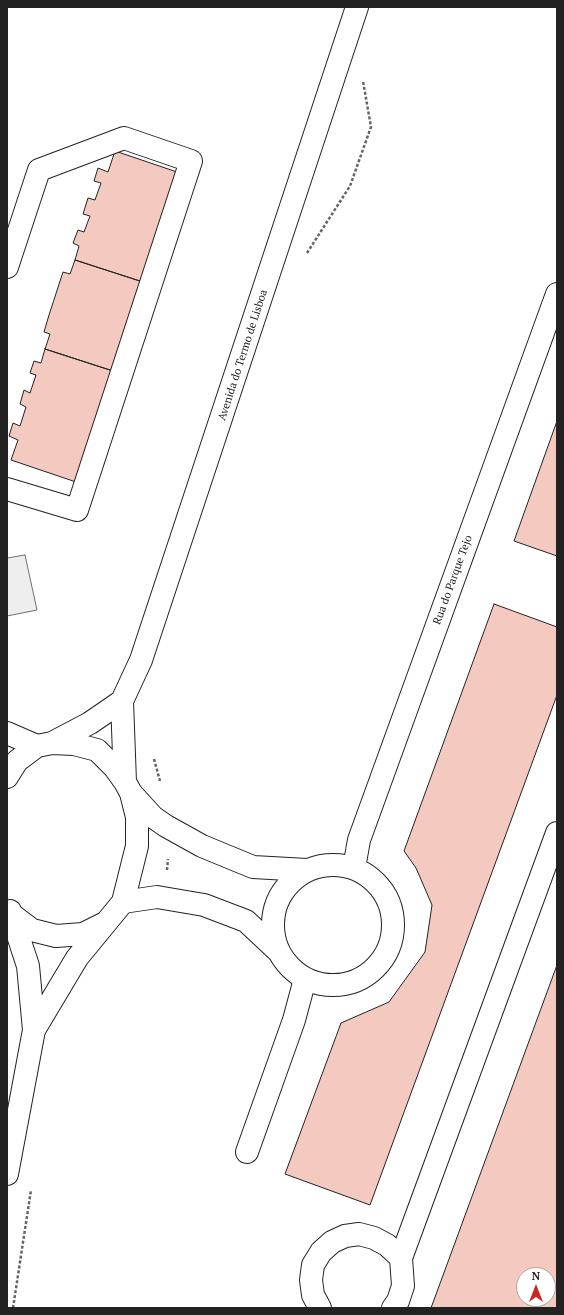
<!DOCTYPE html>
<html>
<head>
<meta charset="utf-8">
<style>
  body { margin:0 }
  #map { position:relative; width:564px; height:1315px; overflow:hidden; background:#fff; font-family:"PT Serif",serif }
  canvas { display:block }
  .frame { position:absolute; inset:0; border:8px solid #222; pointer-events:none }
  .north { position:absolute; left:516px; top:1267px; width:40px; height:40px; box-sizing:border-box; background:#fff; border:1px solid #a7a7a7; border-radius:50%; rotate:0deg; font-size:11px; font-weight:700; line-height:16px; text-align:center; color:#222 }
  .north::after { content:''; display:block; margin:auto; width:14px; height:18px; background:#c62828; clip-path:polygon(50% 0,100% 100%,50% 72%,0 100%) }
</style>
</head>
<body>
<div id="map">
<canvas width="564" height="1315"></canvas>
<div class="frame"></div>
<div class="north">N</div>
</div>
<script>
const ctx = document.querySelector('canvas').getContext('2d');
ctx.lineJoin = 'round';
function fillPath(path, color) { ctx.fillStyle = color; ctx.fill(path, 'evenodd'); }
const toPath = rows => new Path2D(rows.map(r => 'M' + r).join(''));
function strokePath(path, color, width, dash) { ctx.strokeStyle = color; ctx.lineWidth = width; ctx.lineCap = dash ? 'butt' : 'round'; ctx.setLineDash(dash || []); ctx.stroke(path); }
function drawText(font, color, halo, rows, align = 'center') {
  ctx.font = font + ' "PT Serif",serif'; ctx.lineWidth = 3; ctx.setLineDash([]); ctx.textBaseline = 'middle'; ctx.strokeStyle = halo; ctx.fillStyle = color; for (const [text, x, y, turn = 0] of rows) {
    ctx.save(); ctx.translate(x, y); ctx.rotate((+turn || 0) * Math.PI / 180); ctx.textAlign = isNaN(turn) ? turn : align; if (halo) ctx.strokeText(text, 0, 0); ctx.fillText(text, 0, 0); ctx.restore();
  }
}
const green = toPath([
  [25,555,37,610,7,616,7,558,25,555]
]);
const building = toPath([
  [115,151,180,173,143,282,75,260,79,246,73,243,78,230,84,232,90,216,83,214,88,198,95,200,101,183,94,181,98,168,108,172,115,151],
  [75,260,143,282,113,371,45,349,50,334,44,332,49,315,63,272,70,274,75,260],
  [45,349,113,371,76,482,11,460,18,440,9,436,13,423,20,426,26,407,20,404,24,390,30,393,36,375,30,373,34,361,41,363,45,349],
  [557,421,557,556,514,541,557,421],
  [494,604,557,627,557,695,370,1205,285,1174,341,1023,389,1002,425,952,432,905,416,868,404,851,494,604],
  [557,965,557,1308,431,1308,557,965],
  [524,1275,548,1275,548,1299,524,1299,524,1275]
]);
const path = toPath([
  [307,253,350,186,371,127,363,81],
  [154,759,160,781],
  [167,870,168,859],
  [13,1308,31,1190]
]);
const minor = toPath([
  [7,267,39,170,124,138,191,161,77,510,7,489],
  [7,733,37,746],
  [131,793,153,817,166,826,202,846,253,867,307,870],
  '273 925a60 60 0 1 1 120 0a60 60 0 1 1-120 0Z',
  [354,868,359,840,557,294],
  [123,902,157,897,204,905,246,921,278,951],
  [247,1152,294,1020,305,979],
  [401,1258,557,833],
  [320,1308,313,1295,311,1280,313,1265,321,1252,332,1242,345,1236,359,1234,374,1238,387,1245,401,1258,403,1286,398,1301,393,1308]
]);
const major = toPath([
  [52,743,90,723,122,701],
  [7,777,17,761,37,746,52,743,74,744,97,750,115,768,125,782,131,793,137,817,137,846,123,902,77,958,34,1030],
  [125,782,122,701,141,660,357,7],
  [10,911,11,914,32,930,56,936,83,934,103,924],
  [7,1174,34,1030,28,966,11,914]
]);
const streetNames = [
  ["Avenida do Termo de Lisboa",243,355,-72],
  ["Rua do Parque Tejo",453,580,-70]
];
fillPath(green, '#eee');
strokePath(green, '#6f6f6f', 1);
fillPath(building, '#f3c9c0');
strokePath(building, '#222', 1);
strokePath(minor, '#222', 24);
strokePath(major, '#222', 24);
strokePath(path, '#646464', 2.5, [3, 2]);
strokePath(minor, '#fff', 22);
strokePath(major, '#fff', 22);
drawText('11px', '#222', '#fff', streetNames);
</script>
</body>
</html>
